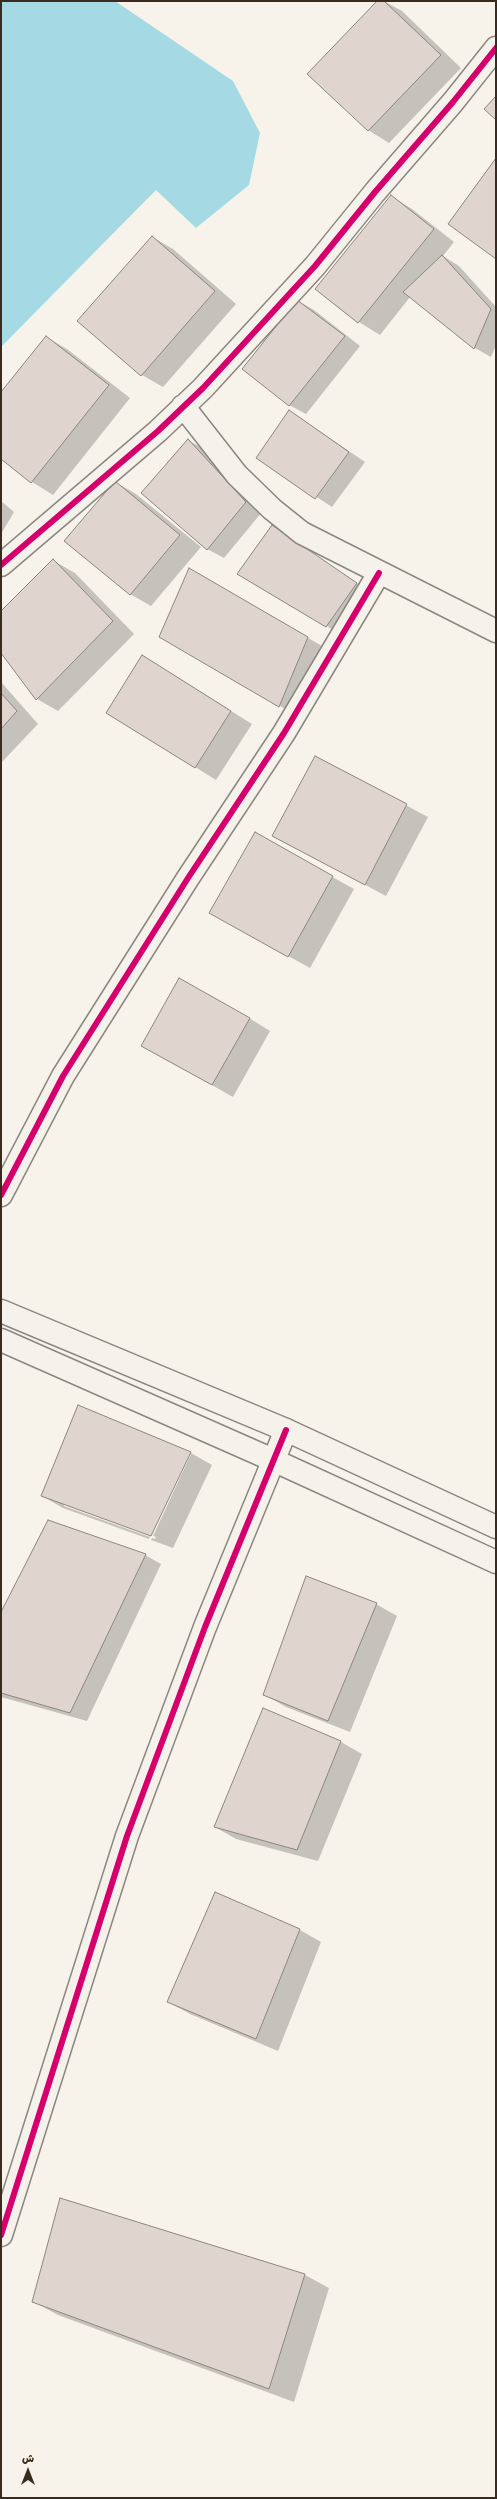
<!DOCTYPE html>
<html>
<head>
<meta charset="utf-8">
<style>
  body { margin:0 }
  #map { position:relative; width:497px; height:2499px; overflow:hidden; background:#f7f3ea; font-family:Itim,"Playpen Sans Arabic",sans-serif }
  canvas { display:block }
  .frame { position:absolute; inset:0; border:2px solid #3b2a1e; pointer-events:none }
  .north { position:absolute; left:8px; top:2451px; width:40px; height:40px; -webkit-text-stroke:3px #fcf5e5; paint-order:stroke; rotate:0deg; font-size:11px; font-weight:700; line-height:16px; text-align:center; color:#3b2a1e }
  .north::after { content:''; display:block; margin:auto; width:14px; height:18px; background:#3b2a1e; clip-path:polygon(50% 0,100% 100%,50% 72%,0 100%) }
</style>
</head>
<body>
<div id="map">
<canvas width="497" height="2499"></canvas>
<div class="frame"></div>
<div class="north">ش</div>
</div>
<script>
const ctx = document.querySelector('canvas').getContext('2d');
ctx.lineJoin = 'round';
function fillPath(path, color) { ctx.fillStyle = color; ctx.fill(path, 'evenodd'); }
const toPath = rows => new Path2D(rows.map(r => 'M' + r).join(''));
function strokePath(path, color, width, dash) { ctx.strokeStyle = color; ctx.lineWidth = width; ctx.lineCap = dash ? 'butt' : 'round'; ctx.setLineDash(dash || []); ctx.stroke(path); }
const water = toPath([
  [1,1,115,1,233,81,260,133,249,185,196,228,156,190,1,347]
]);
const shadow = toPath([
  [379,1,384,1,402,11,461,68,389,143,368,130],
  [391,196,412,209,454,242,443,256,459,266,496,307,496,345,491,357,475,348,410,297,380,335,359,322,317,289],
  [152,237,173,249,236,304,163,387,142,375],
  [298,301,314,310,360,346,306,414,289,405],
  [46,337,67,349,130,398,53,495,32,482,1,458,1,394],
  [290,411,365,462,332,507,257,458],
  [188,440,205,450,262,512,224,558,207,549],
  [115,482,136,494,201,547,151,606,130,594],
  [1,501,14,512,1,534],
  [273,527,372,593,343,636,239,573],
  [54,561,75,573,134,634,58,711,37,699,1,651,1,613],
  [190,570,329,650,301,718,160,637],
  [164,669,252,724,216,780,195,767],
  [1,682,38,724,1,763],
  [316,757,428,817,386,896,274,836],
  [255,834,354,889,310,968,232,925],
  [249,1018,270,1031,233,1097,164,1058],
  [79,1407,191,1453,212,1465,173,1548,151,1540,152,1538,155,1539,156,1537,153,1536,191,1454,64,1504,64,1506,150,1537,149,1539,63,1508,42,1496],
  [145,1555,161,1564,87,1721,1,1697,1,1614],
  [376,1604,397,1616,350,1732,286,1707,265,1695],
  [341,1742,362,1754,318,1861,236,1839,215,1827],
  [216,1893,300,1930,321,1942,278,2051,190,2014,168,2002],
  [61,2199,305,2275,329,2288,294,2402,58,2315,34,2302]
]);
const building = toPath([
  [377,1,384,1,441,55,368,131,307,74,377,1],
  [496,96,496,120,484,109,496,96],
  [496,158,496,259,448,224,496,158],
  [391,195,434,229,358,323,315,289,391,195],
  [152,236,215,291,141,376,77,321,152,236],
  [442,255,491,309,474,349,403,292,442,255],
  [297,300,345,336,289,406,242,369,297,300],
  [46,336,109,385,31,483,1,459,1,392,46,336],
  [289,410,349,452,315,499,256,458,289,410],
  [188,439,246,502,207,550,141,493,188,439],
  [115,481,180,535,130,595,64,541,115,481],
  [272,525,357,583,326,627,237,574,272,525],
  [53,559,113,621,36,700,1,653,1,611,53,559],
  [189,568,308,637,279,707,159,637,189,568],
  [142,655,231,711,195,768,106,713,142,655],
  [1,693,17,711,1,729,1,693],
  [315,756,407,804,365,885,272,836,315,756],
  [255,832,333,876,288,957,209,913,255,832],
  [179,978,250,1018,212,1085,141,1046,179,978],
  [78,1405,191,1452,151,1536,41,1496,78,1405],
  [48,1520,146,1554,70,1713,1,1693,1,1612,48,1520],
  [306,1576,377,1603,328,1721,263,1695,306,1576],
  [263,1708,341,1741,297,1850,214,1827,263,1708],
  [215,1892,300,1929,256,2039,167,2002,215,1892],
  [60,2198,305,2274,269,2389,32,2302,60,2198]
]);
const street = toPath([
  [183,406,237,475,272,509,302,533,496,631],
  [1,565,158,431,203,388,315,266,375,192,453,102,496,48],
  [1,1195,63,1076,188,878,284,733,379,573],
  [1,2235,127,1836,205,1627,286,1430]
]);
const secondary = toPath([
  [1,1311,286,1430,496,1527],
  [1,1340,273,1460,496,1562]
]);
const cycleway = toPath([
  [1,565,158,431,203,388,315,266,375,192,453,102,496,48],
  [1,1195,63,1076,188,878,284,733,379,573],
  [1,2235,127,1836,205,1627,286,1430]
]);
fillPath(water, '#a5dae4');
fillPath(shadow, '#0003');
fillPath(building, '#e0d4ce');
strokePath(building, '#8b867f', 1);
strokePath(street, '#8b867f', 25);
strokePath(secondary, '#8b867f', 25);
strokePath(street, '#f5f2ec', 22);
strokePath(secondary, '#f5f2ec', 22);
strokePath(cycleway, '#d6006c', 6);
</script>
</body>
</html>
